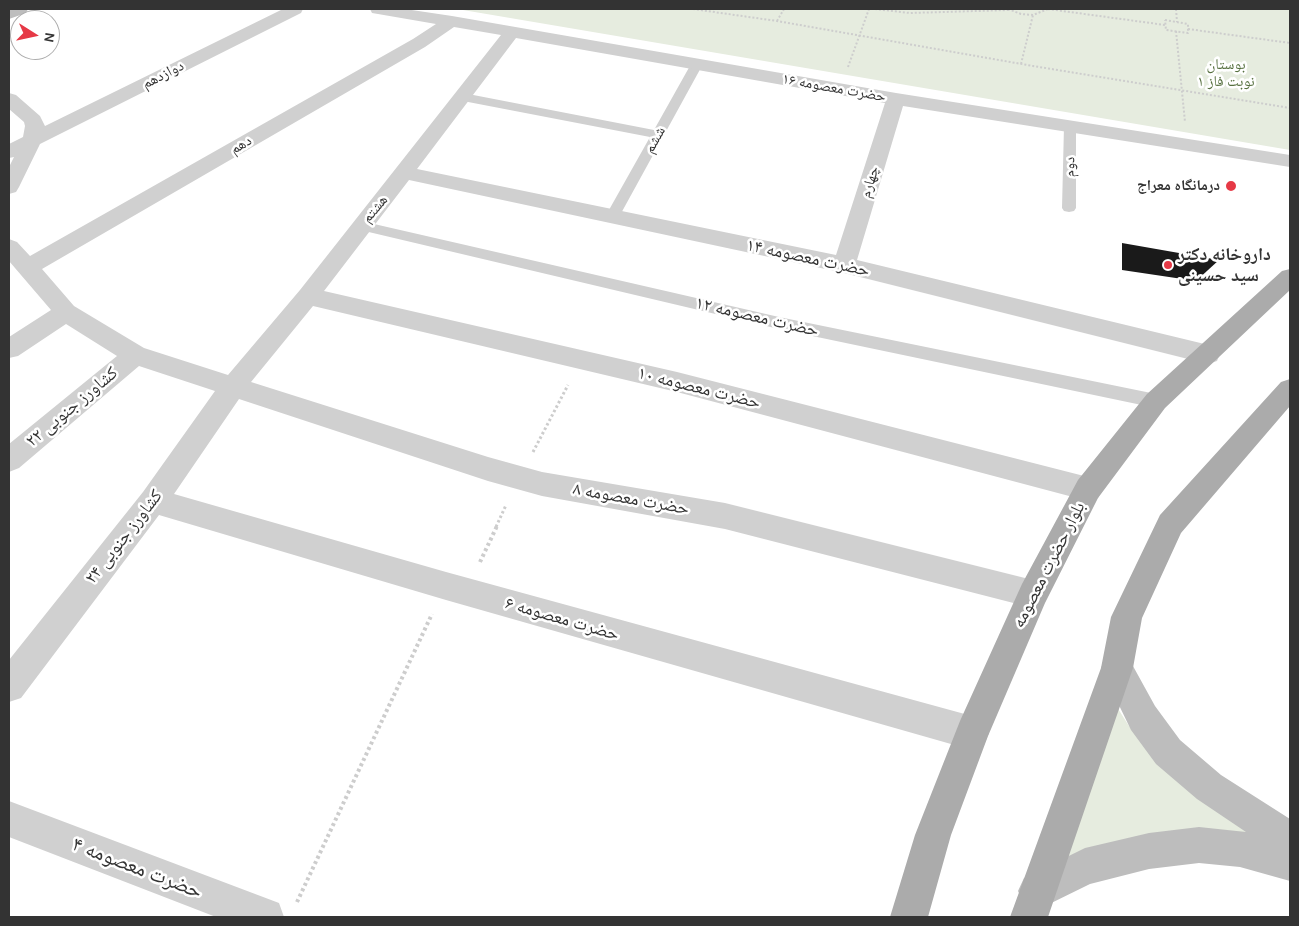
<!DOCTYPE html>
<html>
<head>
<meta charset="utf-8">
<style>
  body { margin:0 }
  #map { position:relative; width:1299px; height:926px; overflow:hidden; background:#fff; font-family:Karla,sans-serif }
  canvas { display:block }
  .frame { position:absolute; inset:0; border:10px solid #333; pointer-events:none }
  .north { position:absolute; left:10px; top:10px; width:50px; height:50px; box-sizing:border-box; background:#fff; border:1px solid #adadad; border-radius:50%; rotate:100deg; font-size:14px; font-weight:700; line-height:20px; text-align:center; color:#333 }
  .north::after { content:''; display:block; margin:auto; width:18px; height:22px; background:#e63946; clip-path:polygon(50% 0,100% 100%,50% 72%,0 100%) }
</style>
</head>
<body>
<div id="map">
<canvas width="1299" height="926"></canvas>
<div class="frame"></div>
<div class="north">N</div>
</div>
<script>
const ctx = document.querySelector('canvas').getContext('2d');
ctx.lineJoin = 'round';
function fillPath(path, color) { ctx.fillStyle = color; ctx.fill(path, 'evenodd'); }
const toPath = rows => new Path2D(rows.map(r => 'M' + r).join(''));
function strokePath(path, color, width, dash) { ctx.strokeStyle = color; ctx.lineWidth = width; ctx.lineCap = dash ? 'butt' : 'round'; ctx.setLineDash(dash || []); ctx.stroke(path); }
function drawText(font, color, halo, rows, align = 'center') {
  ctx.font = font + ' Karla,"Noto Naskh Arabic",sans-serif'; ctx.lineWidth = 5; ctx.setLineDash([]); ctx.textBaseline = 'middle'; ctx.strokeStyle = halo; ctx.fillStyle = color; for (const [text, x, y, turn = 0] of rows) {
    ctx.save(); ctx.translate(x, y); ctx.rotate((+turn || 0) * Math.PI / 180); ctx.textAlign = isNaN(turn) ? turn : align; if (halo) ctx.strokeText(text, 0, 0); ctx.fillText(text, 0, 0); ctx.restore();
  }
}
const green = toPath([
  [457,9,1290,9,1290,150],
  [1115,704,1129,726,1254,834,1059,862]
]);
const building = toPath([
  [1122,243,1219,260,1196,281,1122,270]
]);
const pathFar2 = toPath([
  [693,9,777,21,1033,66,1290,108],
  [875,9,910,13,1010,10],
  [1008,9,1021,14,1033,15,1048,9],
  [1048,9,1165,25],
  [1176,9,1177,22],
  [1165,20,1188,24,1188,33,1166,30,1165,20],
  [777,21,784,9],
  [1188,29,1290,43],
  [1176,31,1185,122],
  [1021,64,1033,15],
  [848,67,869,9]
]);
const pathFar1 = toPath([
  [533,452,568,385],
  [496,527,506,505]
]);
const path = toPath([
  [480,562,497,526],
  [297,902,432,614]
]);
const lane = toPath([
  [697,61,703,64,619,217,617,220,612,222,607,220,605,217,650,137,463,101,457,97,463,93,654,130,691,64,697,61],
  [1070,122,1076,126,1076,208,1074,211,1069,212,1064,211,1062,208,1064,126,1070,122],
  [361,221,779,317,1156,394,1162,396,1164,401,1162,406,1156,408,779,329,356,229,354,226,356,223,361,221]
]);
const street = toPath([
  [283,9,303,9,301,13,40,144,19,187,16,192,9,194,9,167,14,157,9,158,9,144,23,137,25,126,24,122,9,109,9,93,16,95,40,116,45,126,283,9],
  [370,9,405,9,452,16,896,93,1290,155,1290,167,903,106,857,260,1217,347,1220,354,1217,361,1208,364,844,273,409,180,324,291,677,372,1088,477,1098,480,1102,489,1098,498,1088,501,677,392,313,306,251,382,488,457,542,472,725,503,1033,580,1044,584,1048,594,1044,604,1033,608,725,529,542,496,488,481,239,399,174,494,446,572,972,716,984,721,989,733,984,745,972,750,446,600,159,515,21,698,9,702,9,660,143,492,215,391,139,366,19,468,9,472,9,444,117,356,66,324,18,356,9,358,9,337,51,310,9,261,9,239,17,242,30,256,413,39,436,24,378,14,372,13,370,9],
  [454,27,501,35,300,290,228,375,144,348,74,306,42,269,425,47,454,27],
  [516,38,885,103,836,255,417,169,516,38],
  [9,801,279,903,284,917,216,917,9,837,9,801]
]);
const secondary = toPath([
  [9,9,28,9,26,13,9,19,9,9],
  [1117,652,1128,657,1155,706,1180,740,1221,775,1290,819,1290,881,1240,867,1199,863,1149,869,1090,884,1037,910,1024,904,1018,891,1024,878,1085,848,1149,833,1199,827,1246,832,1197,799,1156,764,1131,730,1101,668,1106,657,1117,652]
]);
const primary = toPath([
  [1290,269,1290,290,1165,408,1098,498,1045,603,988,736,951,835,928,917,890,917,915,835,960,721,1022,584,1078,480,1147,394,1282,271,1290,269],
  [1290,379,1290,406,1181,533,1142,618,1133,668,1048,917,1010,917,1101,668,1111,617,1160,515,1281,382,1290,379]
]);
const markers = [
  [1231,186,6,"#e63946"],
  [1168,265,5,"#e63946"]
];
const farParknames = [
  ["بوستان",1226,65],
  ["نوبت فاز ۱",1226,82]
];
const farStreetnames = [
  ["دوازدهم",163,75,-27],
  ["حضرت معصومه ۱۶",834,88,10],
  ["ششم",655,140,-61],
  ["دهم",241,145,-30],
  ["دوم",1070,167,-89],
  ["چهارم",870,182,-73],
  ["هشتم",375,209,-50]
];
const farPoinames = [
  ["درمانگاه معراج",1220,186]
];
const poiNames = [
  ["داروخانه دکتر",1178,255],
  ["سید حسینی",1178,276]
];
const streetNames = [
  ["حضرت معصومه ۱۴",808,258,12],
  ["حضرت معصومه ۱۲",757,317,13],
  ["حضرت معصومه ۱۰",699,388,14],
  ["کشاورز جنوبی ۲۲",72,407,-40],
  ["حضرت معصومه ۸",631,499,10],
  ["کشاورز جنوبی ۲۴",124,537,-52],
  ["بلوار حضرت معصومه",1049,565,-63],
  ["حضرت معصومه ۶",562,619,16]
];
const nearStreetnames = [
  ["حضرت معصومه ۴",137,868,21]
];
fillPath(green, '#e6ecdf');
fillPath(building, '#1a1a1a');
strokePath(pathFar2, '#cdcdcd', 2, [2, 2]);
strokePath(pathFar1, '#cdcdcd', 3, [2.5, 2.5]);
strokePath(path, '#cdcdcd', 4, [3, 3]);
fillPath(lane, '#d0d0d0');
fillPath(street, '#d0d0d0');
fillPath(secondary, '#bdbdbd');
fillPath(primary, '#ababab');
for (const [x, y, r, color] of markers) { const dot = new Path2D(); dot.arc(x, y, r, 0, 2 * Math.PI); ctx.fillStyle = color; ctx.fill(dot); strokePath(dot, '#fff', 2); }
drawText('15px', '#56703f', '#fff', farParknames);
drawText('15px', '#333', '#fff', farStreetnames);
drawText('bold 15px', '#333', '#fff', farPoinames, 'right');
drawText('bold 18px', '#333', '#fff', poiNames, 'left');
drawText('18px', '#333', '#fff', streetNames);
drawText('21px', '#333', '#fff', nearStreetnames);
</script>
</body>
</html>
